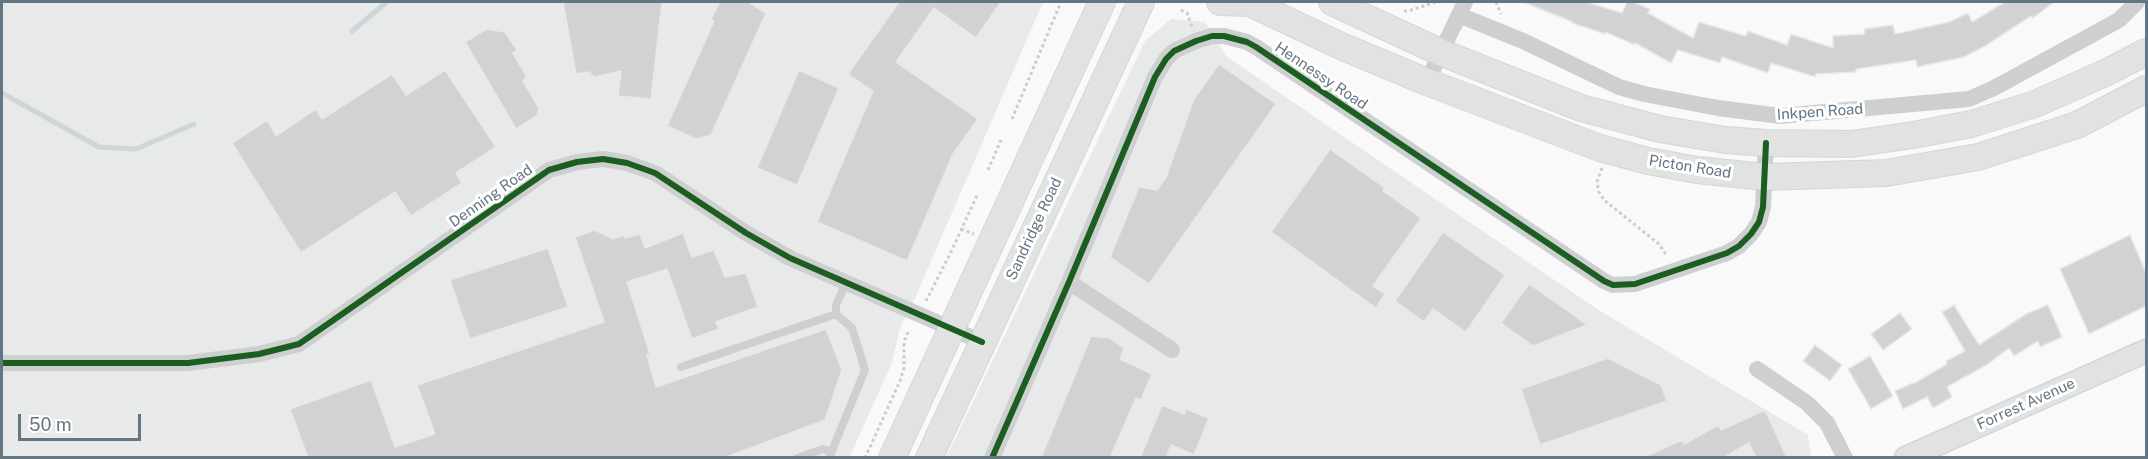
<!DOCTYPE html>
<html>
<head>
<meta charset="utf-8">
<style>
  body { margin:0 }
  #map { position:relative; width:2148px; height:459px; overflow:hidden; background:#f9f9f9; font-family:"Public Sans",sans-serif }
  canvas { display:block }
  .frame { position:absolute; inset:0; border:3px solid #657683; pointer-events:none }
  .scale { position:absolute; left:18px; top:414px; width:123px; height:27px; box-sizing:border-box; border:3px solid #657683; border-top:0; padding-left:8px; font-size:18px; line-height:21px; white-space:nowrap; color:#657683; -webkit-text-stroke:4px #fff; paint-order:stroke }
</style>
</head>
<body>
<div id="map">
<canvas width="2148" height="459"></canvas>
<div class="frame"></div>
<div class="scale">50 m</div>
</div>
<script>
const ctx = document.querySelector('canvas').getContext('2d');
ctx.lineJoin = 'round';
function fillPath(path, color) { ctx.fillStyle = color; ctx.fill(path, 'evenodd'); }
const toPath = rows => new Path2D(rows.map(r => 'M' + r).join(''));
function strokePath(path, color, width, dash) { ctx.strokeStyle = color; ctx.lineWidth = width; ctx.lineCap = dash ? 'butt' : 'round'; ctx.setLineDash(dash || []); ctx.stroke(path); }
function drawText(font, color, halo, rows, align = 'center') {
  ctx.font = font + ' "Public Sans",sans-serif'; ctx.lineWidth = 6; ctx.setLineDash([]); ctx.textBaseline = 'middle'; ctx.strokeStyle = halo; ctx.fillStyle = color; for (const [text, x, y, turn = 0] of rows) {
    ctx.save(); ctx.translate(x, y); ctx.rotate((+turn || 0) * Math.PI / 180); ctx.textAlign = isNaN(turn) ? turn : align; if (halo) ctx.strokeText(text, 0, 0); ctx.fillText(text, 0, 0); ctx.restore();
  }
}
const built = toPath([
  [2,2,1043,2,916,296,900,328,892,363,849,458,2,457],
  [1171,19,1205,22,1226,56,1322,122,1600,311,1808,435,1811,457,946,458,1145,41]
]);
const stream = toPath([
  [352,31,387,2],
  [2,93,99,147,136,149,194,124]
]);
const building = toPath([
  [563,2,662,2,651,99,618,96,621,71,595,77,589,72,576,74,563,2],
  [720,2,748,2,766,13,711,135,696,139,667,126,714,21,711,19,720,2],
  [899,2,1001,2,976,38,934,8,896,62,978,119,953,154,907,261,817,222,873,91,848,74,899,2],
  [1523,2,1587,2,1622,13,1627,2,1633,2,1650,9,1648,13,1693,38,1699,22,1746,36,1748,31,1787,45,1791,34,1833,48,1833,36,1865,34,1864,29,1893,25,1895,34,1949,22,1968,13,1972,22,2005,2,2054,2,2033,18,2031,16,1985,46,1964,57,1917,67,1916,60,1856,69,1856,72,1816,74,1815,77,1771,63,1768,73,1722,57,1720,63,1678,50,1671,63,1635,43,1635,45,1605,32,1605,34,1572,23,1573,22,1523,2],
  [487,29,505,32,517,50,513,53,527,77,523,81,539,108,537,116,516,129,465,42,487,29],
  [1219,64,1276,104,1149,284,1110,257,1139,187,1157,190,1166,177,1194,99,1219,64],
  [445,70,496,147,456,173,462,183,411,216,395,192,301,253,232,143,267,120,276,136,316,109,322,119,392,74,406,95,445,70],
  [799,70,839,88,797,185,757,168,799,70],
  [1330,149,1385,188,1383,191,1421,218,1373,286,1385,294,1376,308,1271,232,1330,149],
  [595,230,613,239,625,235,625,238,640,234,645,248,683,233,692,257,714,250,725,277,746,273,758,307,716,322,719,329,692,339,667,269,627,282,650,354,647,355,656,387,826,329,842,370,825,420,724,458,308,458,290,409,371,380,395,447,435,434,417,385,604,322,575,237,595,230],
  [1443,232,1505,275,1466,332,1433,309,1424,322,1395,301,1443,232],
  [2130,235,2146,273,2146,306,2089,334,2060,269,2130,235],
  [548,248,568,307,470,339,450,280,548,248],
  [1529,284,1561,306,1587,325,1533,346,1501,323,1529,284],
  [1954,305,1979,345,2026,314,2048,305,2062,337,2040,347,2038,341,2014,356,2009,348,1988,364,1947,387,1952,397,1933,408,1927,397,1903,409,1895,391,1913,383,1913,384,1947,364,1946,361,1965,351,1942,312,1954,305],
  [1900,313,1912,329,1883,350,1871,334,1900,313],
  [1091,336,1109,338,1124,348,1120,359,1152,374,1141,400,1136,398,1110,458,1041,458,1091,336],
  [1815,345,1842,365,1830,381,1803,361,1815,345],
  [1870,356,1893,396,1871,409,1848,369,1870,356],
  [1608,358,1661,385,1667,401,1540,445,1521,389,1608,358],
  [1162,405,1184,414,1186,409,1209,418,1194,455,1171,445,1166,458,1140,458,1162,405],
  [1765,410,1787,458,1756,458,1749,443,1723,458,1642,458,1682,440,1684,444,1718,425,1721,430,1765,410]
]);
const path = toPath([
  [1496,2,1501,14],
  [1181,10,1187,13,1192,27],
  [1404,11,1408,11,1436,2],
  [1012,119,1061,2],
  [1602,168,1597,182,1599,192,1604,200,1659,244,1667,256],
  [988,170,1001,140],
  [961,229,974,234],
  [926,301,952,250,978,193],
  [865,458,900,381,904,368,904,342,908,332]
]);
const service = toPath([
  [681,367,836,314],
  [797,458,823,449,832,452],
  [829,458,865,370,852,328,836,314,836,305,846,283]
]);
const minor = toPath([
  [1459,15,1523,41,1619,87,1644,94,1718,108,1780,116,1969,99,1994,88,2119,20,2137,2],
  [1427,82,1465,2],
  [1069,282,1172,350],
  [2,363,188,363,259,354,299,344,549,170,577,162,603,159,627,163,655,173,746,233,790,258,982,342],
  [1757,369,1807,403,1827,423,1845,458],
  [992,458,1069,282,1155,77,1166,59,1174,51,1196,41,1212,36,1224,36,1247,42,1256,47,1604,281,1613,285,1635,284,1727,253,1739,246,1751,234,1759,222,1763,207,1766,143]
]);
const secondary = toPath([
  [1906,458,2146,351]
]);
const primary = toPath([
  [1220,2,1251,3],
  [1248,2,1341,46,1427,82,1600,148,1648,161,1697,170,1765,177,1886,173,1978,157,2077,125,2146,89],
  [1332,2,1440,52,1581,108,1660,129,1725,140,1766,143,1851,144,1913,135,1971,124,2035,104,2105,73,2146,52],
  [892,458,1102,2],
  [929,458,1141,2]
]);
const cycleway = toPath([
  [2,363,188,363,259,354,299,344,549,170,577,162,603,159,627,163,655,173,746,233,790,258,982,342],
  [992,458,1069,282,1155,77,1166,59,1174,51,1196,41,1212,36,1224,36,1247,42,1256,47,1604,281,1613,285,1635,284,1727,253,1739,246,1751,234,1759,222,1763,207,1766,143]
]);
const streetNames = [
  ["Hennessy Road",1321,76,34],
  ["Inkpen Road",1820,112,-4],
  ["Picton Road",1690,167,9],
  ["Denning Road",491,196,-35],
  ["Sandridge Road",1034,229,-65],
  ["Forrest Avenue",2026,404,-24]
];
fillPath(built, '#e8e9e9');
strokePath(stream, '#ced6d9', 5);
fillPath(building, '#d0d2d3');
strokePath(building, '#e8e8e8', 1.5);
strokePath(secondary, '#d5d6d7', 25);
strokePath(primary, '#d5d6d7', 28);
strokePath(path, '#cbcccd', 3, [3, 3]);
strokePath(service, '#cecfd0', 8);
strokePath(minor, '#cecfd0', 16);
strokePath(secondary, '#e1e2e2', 22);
strokePath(primary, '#e1e2e2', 26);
strokePath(cycleway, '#1b5e20', 6);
drawText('15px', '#657683', '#fff', streetNames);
</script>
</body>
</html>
